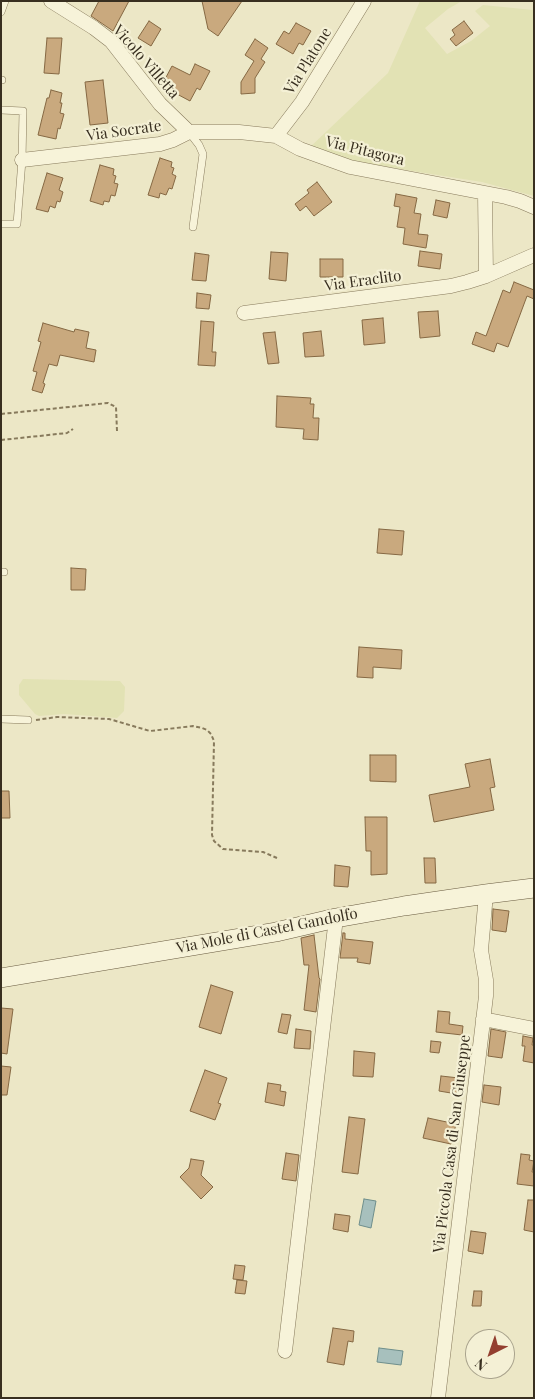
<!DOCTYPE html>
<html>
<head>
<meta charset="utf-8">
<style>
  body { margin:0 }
  #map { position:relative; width:535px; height:1399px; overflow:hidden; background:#ece7c6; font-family:"Playfair Display",serif }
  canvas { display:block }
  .frame { position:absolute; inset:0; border:2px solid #382f20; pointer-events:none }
  .north { position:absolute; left:465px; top:1329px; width:50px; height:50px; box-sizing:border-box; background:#f4f0d5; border:1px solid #a9a38d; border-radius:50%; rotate:221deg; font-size:14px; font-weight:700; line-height:20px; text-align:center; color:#382f20 }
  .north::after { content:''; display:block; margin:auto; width:18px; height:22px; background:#933f2f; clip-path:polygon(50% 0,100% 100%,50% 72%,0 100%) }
</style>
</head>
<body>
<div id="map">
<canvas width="535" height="1399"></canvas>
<div class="frame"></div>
<div class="north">N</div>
</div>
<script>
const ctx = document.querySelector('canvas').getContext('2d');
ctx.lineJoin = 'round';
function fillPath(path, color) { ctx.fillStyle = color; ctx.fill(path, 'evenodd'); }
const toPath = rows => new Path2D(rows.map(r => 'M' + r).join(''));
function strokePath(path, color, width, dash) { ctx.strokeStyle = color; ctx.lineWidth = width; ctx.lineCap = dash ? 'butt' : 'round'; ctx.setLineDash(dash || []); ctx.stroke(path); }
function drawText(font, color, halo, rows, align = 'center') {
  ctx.font = font + ' "Playfair Display",serif'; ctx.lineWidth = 4.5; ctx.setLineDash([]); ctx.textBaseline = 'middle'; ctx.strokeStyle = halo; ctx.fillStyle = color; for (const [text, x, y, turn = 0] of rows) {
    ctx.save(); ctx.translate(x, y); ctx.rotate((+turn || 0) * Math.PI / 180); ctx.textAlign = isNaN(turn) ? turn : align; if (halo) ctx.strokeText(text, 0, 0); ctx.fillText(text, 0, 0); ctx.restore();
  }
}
const farmland = toPath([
  [420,1,462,1,448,9,425,28,447,54,471,41,490,26,475,11,483,5,533,10,534,196,482,182,330,158,308,149,388,73],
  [23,679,120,681,125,687,124,711,117,718,64,714,39,716,35,714,19,695,19,685]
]);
const water = toPath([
  [364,1199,376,1201,371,1228,359,1225,364,1199],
  [379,1348,403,1351,401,1365,377,1362,379,1348]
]);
const building = toPath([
  [99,1,129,1,113,31,91,16,99,1],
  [202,1,242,1,218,36,208,29,202,1],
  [149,21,161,29,151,46,138,38,149,21],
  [464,21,473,33,456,46,450,39,455,35,452,30,464,21],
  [296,23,311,31,303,45,299,43,293,54,276,44,284,31,289,34,296,23],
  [47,38,62,38,59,74,44,73,47,38],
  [255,39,268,48,261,59,265,62,255,78,255,93,241,94,241,82,254,61,245,55,255,39],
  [195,64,210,71,200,90,197,88,190,101,175,93,177,90,163,83,172,66,190,75,195,64],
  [103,80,108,123,90,125,85,82,103,80],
  [51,90,62,93,60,103,62,103,60,113,64,114,60,129,58,128,56,139,38,135,47,98,49,98,51,90],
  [160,158,172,162,171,167,174,168,172,174,176,176,172,189,169,188,166,195,160,193,159,198,148,195,160,158],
  [100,165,114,169,113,175,116,176,114,183,118,184,115,196,111,195,109,202,104,201,103,205,90,201,100,165],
  [47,173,63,178,59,190,63,192,60,202,57,201,55,208,50,206,48,212,36,209,47,173],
  [317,182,332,202,314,216,306,206,300,211,295,204,309,193,307,190,317,182],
  [396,194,417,198,414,213,421,214,418,234,428,235,426,248,403,244,405,228,397,227,400,207,394,206,396,194],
  [436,200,450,203,447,218,433,215,436,200],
  [420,251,442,254,440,269,418,266,420,251],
  [271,252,288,253,286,281,269,279,271,252],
  [195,253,209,255,206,281,192,280,195,253],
  [320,259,343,259,343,277,320,277,320,259],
  [514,282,534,290,534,299,527,296,508,347,497,343,494,352,472,344,476,332,486,336,503,290,510,293,514,282],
  [197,293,211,295,209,309,196,308,197,293],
  [438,311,440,336,420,338,418,312,438,311],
  [383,318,385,343,364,345,362,320,383,318],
  [201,321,214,322,212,352,216,352,215,366,198,365,201,321],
  [43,323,74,332,75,329,89,332,86,348,96,350,94,362,60,355,57,366,49,364,43,383,45,384,42,393,32,390,37,372,33,371,41,342,38,341,43,323],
  [321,331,324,356,305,357,303,333,321,331],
  [275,332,279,363,268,364,263,333,275,332],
  [277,396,311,398,310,404,314,404,313,418,319,418,318,440,303,439,304,429,276,427,277,396],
  [379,529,404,531,402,555,377,553,379,529],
  [71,568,86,569,85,590,71,590,71,568],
  [359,647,402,650,401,669,373,667,373,678,357,677,359,647],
  [370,755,396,755,396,782,370,781,370,755],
  [490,759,495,787,490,788,494,810,434,822,429,795,470,787,465,764,490,759],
  [1,791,9,791,10,818,1,818,1,791],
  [365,817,387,817,387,874,371,875,371,851,366,851,365,817],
  [424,858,435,858,436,883,425,883,424,858],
  [335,865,350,867,348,887,334,886,335,865],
  [493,909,509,911,506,932,492,930,493,909],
  [343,933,345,933,345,939,373,942,370,964,357,962,358,958,340,958,343,933],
  [314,935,319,978,320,979,316,1012,304,1010,309,965,304,965,301,938,314,935],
  [211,985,233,992,221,1034,199,1027,211,985],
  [1,1008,13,1009,7,1054,1,1053,1,1008],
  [438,1011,450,1012,449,1024,463,1026,462,1035,436,1032,438,1011],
  [282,1014,291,1015,287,1034,278,1032,282,1014],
  [296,1029,311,1031,310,1049,294,1048,296,1029],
  [491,1029,506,1032,502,1058,488,1056,491,1029],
  [523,1036,533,1038,532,1045,534,1045,534,1063,523,1061,525,1046,522,1046,523,1036],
  [431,1041,441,1042,439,1053,430,1052,431,1041],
  [354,1051,375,1053,373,1077,353,1076,354,1051],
  [1,1066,11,1067,7,1095,1,1095,1,1066],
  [205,1070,227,1078,218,1103,221,1104,215,1120,190,1111,205,1070],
  [441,1076,459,1078,457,1094,439,1091,441,1076],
  [268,1083,281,1085,280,1091,286,1092,284,1106,265,1102,268,1083],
  [484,1085,501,1087,499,1105,482,1102,484,1085],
  [349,1117,365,1119,358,1174,342,1172,349,1117],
  [428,1118,456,1124,451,1144,423,1138,428,1118],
  [286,1153,299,1155,296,1181,282,1179,286,1153],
  [521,1154,530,1155,529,1160,534,1161,532,1172,534,1172,534,1186,517,1184,521,1154],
  [191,1159,204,1161,201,1175,213,1187,201,1199,180,1177,189,1168,191,1159],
  [528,1200,534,1200,534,1232,524,1230,528,1200],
  [335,1214,350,1216,348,1232,333,1229,335,1214],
  [471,1231,486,1233,483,1254,468,1251,471,1231],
  [235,1265,245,1266,243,1280,233,1279,235,1265],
  [237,1280,247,1281,245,1294,235,1293,237,1280],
  [474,1291,482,1291,481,1306,472,1306,474,1291],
  [333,1328,354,1331,353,1342,348,1341,344,1365,327,1362,333,1328]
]);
const path = toPath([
  [1,414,108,403,116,407,117,431],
  [1,440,67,433,73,429],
  [36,720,57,717,109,719,150,731,193,726,202,728,207,730,211,734,214,741,212,835,214,841,223,849,263,852,277,858]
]);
const lane = toPath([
  [1,12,5,1],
  [1,80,2,80],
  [1,110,23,111,22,160,17,224,1,224],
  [189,132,199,145,203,154,193,227],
  [1,572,4,572],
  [1,719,28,720]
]);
const street = toPath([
  [51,1,94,28,111,41,160,104,189,132],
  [189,132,239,132,276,136,300,149,350,167,506,197,520,201,534,207],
  [276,136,302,102,364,1],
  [22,160,160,144,173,140,189,132],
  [485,193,486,276,534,255],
  [244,313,451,286,467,282,486,276],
  [483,1019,534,1029],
  [285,1351,336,918],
  [438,1398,486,996,486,980,481,950,486,894]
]);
const secondary = toPath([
  [1,978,276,932,336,918,404,906,486,894,534,888]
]);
const streetNames = [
  ["Via Platone",308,61,-58],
  ["Vicolo Villetta",146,62,49],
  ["Via Socrate",124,131,-8],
  ["Via Pitagora",365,151,14],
  ["Via Eraclito",363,281,-8],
  ["Via Mole di Castel Gandolfo",267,931,-11],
  ["Via Piccola Casa di San Giuseppe",452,1144,-83]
];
fillPath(farmland, '#e2e2b4');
fillPath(water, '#a7c0bd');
strokePath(water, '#6e8e8b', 1);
fillPath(building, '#c9a97e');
strokePath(building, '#856843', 1);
strokePath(lane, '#877a5c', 8);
strokePath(street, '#877a5c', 15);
strokePath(secondary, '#695b40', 20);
strokePath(path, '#877a5c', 2, [4, 2.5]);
strokePath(lane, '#f7f3d9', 7);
strokePath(street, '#f7f3d9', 14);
strokePath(secondary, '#f7f3d9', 19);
drawText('15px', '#382f20', '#f4f0d5', streetNames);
</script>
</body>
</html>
